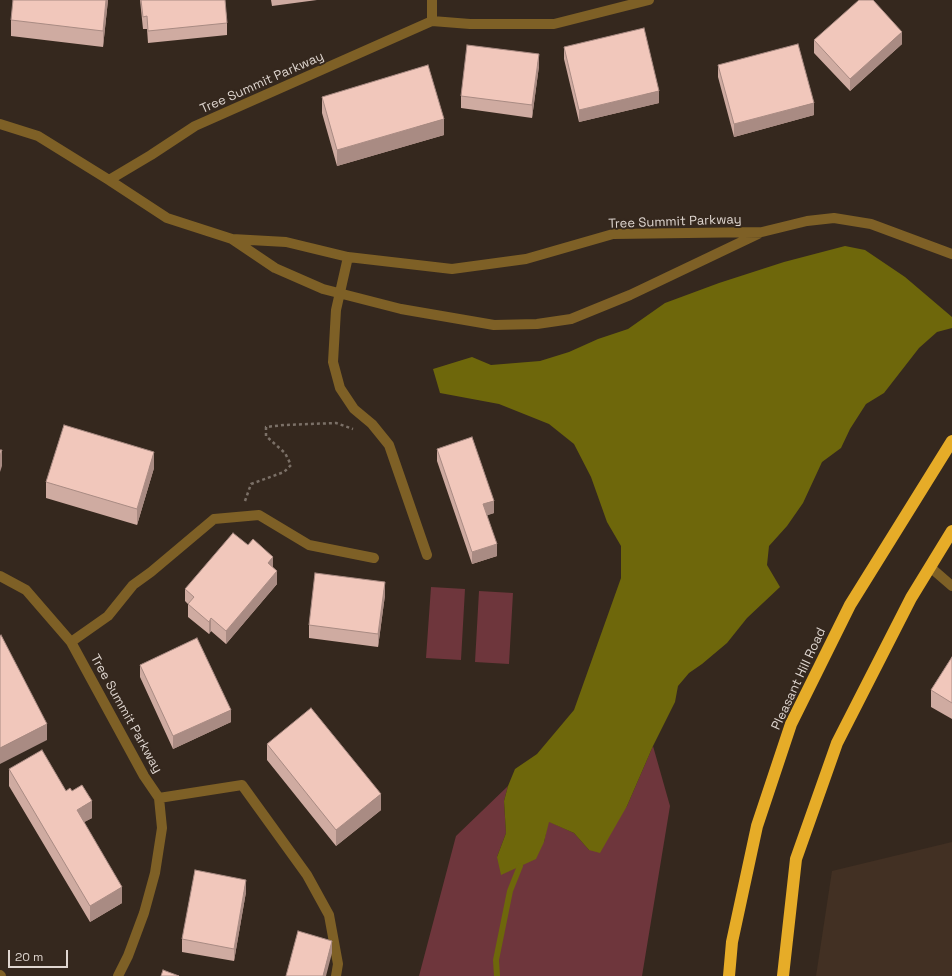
<!DOCTYPE html>
<html>
<head>
<meta charset="utf-8">
<style>
  body { margin:0 }
  #map { position:relative; width:952px; height:976px; overflow:hidden; background:#35281e; font-family:"Space Grotesk",sans-serif }
  canvas { display:block }
  .scale { position:absolute; left:8px; top:950px; width:60px; height:18px; box-sizing:border-box; border:2px solid #dfd6d0; border-top:0; padding-left:5px; font-size:12px; line-height:14px; white-space:nowrap; color:#dfd6d0; -webkit-text-stroke:3px #35281e; paint-order:stroke }
</style>
</head>
<body>
<div id="map">
<canvas width="952" height="976"></canvas>
<div class="scale">20 m</div>
</div>
<script>
const ctx = document.querySelector('canvas').getContext('2d');
ctx.lineJoin = 'round';
function fillPath(path, color) { ctx.fillStyle = color; ctx.fill(path, 'evenodd'); }
const toPath = rows => new Path2D(rows.map(r => 'M' + r).join(''));
function strokePath(path, color, width, dash) { ctx.strokeStyle = color; ctx.lineWidth = width; ctx.lineCap = dash ? 'butt' : 'round'; ctx.setLineDash(dash || []); ctx.stroke(path); }
function drawText(font, color, halo, rows, align = 'center') {
  ctx.font = font + ' "Space Grotesk",sans-serif'; ctx.lineWidth = 4; ctx.setLineDash([]); ctx.textBaseline = 'middle'; ctx.strokeStyle = halo; ctx.fillStyle = color; for (const [text, x, y, turn = 0] of rows) {
    ctx.save(); ctx.translate(x, y); ctx.rotate((+turn || 0) * Math.PI / 180); ctx.textAlign = isNaN(turn) ? turn : align; if (halo) ctx.strokeText(text, 0, 0); ctx.fillText(text, 0, 0); ctx.restore();
  }
}
const built = toPath([
  [952,842,952,976,816,976,832,871]
]);
const green = toPath([
  [431,587,465,589,461,660,426,658],
  [479,591,513,593,509,664,475,662],
  [653,746,670,806,642,976,419,976,456,836,508,786,504,801,506,833,497,857,544,842,548,821,574,833,589,850,627,806]
]);
const water = toPath([
  [845,246,865,250,905,277,952,317,952,328,937,332,919,348,884,393,866,404,850,429,841,448,822,462,803,503,787,526,769,546,767,565,780,587,747,618,727,643,702,664,689,673,678,686,675,702,653,746,627,806,600,853,589,850,574,833,549,822,544,842,536,859,501,875,497,857,506,833,504,801,508,786,515,769,537,754,574,710,621,578,621,546,607,522,591,477,574,444,549,424,499,404,440,393,433,369,472,357,491,365,540,361,569,352,598,339,628,329,665,303,719,283,784,262]
]);
const stream = toPath([
  [497,976,496,960,510,891,520,866]
]);
const path = toPath([
  [245,501,251,484,284,472,291,465,285,453,266,436,266,427,284,425,336,423,353,429]
]);
const lane = toPath([
  [930,567,952,586]
]);
const street = toPath([
  [432,0,432,21],
  [0,124,38,136,109,180,167,218,232,239,286,242,348,257,452,269,526,259,613,234,762,232,807,221,834,218,871,224,952,254],
  [109,180,151,155,195,126,432,21,470,24,554,24,649,0],
  [232,239,275,268,323,289,401,309,494,325,537,324,571,319,630,295,758,234],
  [348,257,336,310,333,362,340,388,354,409,372,424,389,445,427,555],
  [0,576,26,590,71,642,144,776,159,798,162,828,155,873,144,913,128,956,118,976],
  [71,642,108,616,133,585,151,572,214,519,259,515,309,545,374,558],
  [159,798,242,785,307,875,329,915,338,964,336,976],
  [0,975,1,976]
]);
const highway = toPath([
  [729,976,732,942,757,826,791,724,850,605,952,441],
  [783,976,796,859,837,743,911,598,952,531]
]);
const wall = toPath([
  [108,0,103,47,11,36,11,20],
  [140,0,225,0,227,23,227,35,148,43,147,29,143,29],
  [271,0,317,0,272,6],
  [814,40,902,44,850,91,814,53],
  [564,47,659,103,579,122,564,59],
  [718,65,814,115,734,137,718,77],
  [539,66,532,118,461,108,461,96],
  [322,97,444,135,337,166,322,113],
  [437,449,494,513,487,515,497,556,472,564,437,461],
  [154,468,137,525,46,498,46,482],
  [273,568,277,584,226,644,211,631,209,634,188,617,188,604,185,601,185,589],
  [385,595,378,647,309,638,309,625],
  [952,657,952,719,931,707,931,690],
  [140,665,231,722,173,749,140,677],
  [267,744,381,810,336,846,267,760],
  [9,769,66,791,92,818,84,822,122,903,90,922,9,786],
  [246,892,234,961,182,952,182,939]
]);
const shadedWall = toPath([
  [106,0,108,0,103,47,103,31],
  [902,32,902,44,850,91,850,79],
  [539,54,539,66,532,118,532,105],
  [659,91,659,103,579,122,579,110],
  [814,103,814,115,734,137,734,124],
  [444,119,444,135,337,166,337,150],
  [2,450,2,466,0,472,0,456],
  [154,452,154,468,137,525,137,509],
  [494,501,494,513,483,517,483,504],
  [497,544,497,556,472,564,472,552],
  [273,557,273,569,268,563],
  [277,571,277,584,226,644,226,631],
  [385,582,385,595,378,647,378,634],
  [211,618,211,631,209,634,209,622],
  [231,710,231,722,173,749,173,736],
  [47,724,47,740,0,764,0,748],
  [381,794,381,810,336,846,336,830],
  [92,801,92,818,77,826,77,810],
  [246,880,246,892,234,961,234,949],
  [122,887,122,903,90,922,90,906],
  [332,941,332,953,326,976,323,976]
]);
const building = toPath([
  [13,0,106,0,103,31,11,20,13,0],
  [141,0,225,0,227,23,148,31,147,16,143,17,141,0],
  [859,0,873,0,902,32,850,79,814,40,859,0],
  [644,28,659,91,579,110,564,47,644,28],
  [798,44,814,103,734,124,718,65,798,44],
  [467,45,539,54,532,105,461,96,467,45],
  [428,65,444,119,337,150,322,97,428,65],
  [64,425,154,452,137,509,46,482,64,425],
  [472,437,494,501,483,504,497,544,472,552,437,449,472,437],
  [0,450,2,450,0,456,0,450],
  [233,533,248,545,253,539,273,557,268,563,277,571,226,631,211,618,209,622,188,604,194,597,185,589,233,533],
  [315,573,385,582,378,634,309,625,315,573],
  [1,635,47,724,0,748,0,636,1,635],
  [197,638,231,710,173,736,140,665,197,638],
  [952,657,952,703,931,690,952,657],
  [311,708,381,794,336,830,267,744,311,708],
  [42,750,66,791,70,788,72,791,82,785,92,801,77,810,122,887,90,906,9,769,42,750],
  [195,870,246,880,234,949,182,939,195,870],
  [298,931,332,941,323,976,286,976,298,931],
  [163,970,179,976,161,976,163,970]
]);
const streetNames = [
  ["Tree Summit Parkway",262,83,-24],
  ["Tree Summit Parkway",675,222,-2],
  ["Pleasant Hill Road",799,679,-65],
  ["Tree Summit Parkway",126,714,61]
];
fillPath(built, '#423023');
fillPath(green, '#6e363c');
fillPath(water, '#6e670b');
strokePath(stream, '#6e670b', 6);
strokePath(path, '#7b7067', 2.5, [3, 3]);
strokePath(lane, '#7e6026', 10);
strokePath(street, '#7e6026', 10);
strokePath(highway, '#e6ac28', 12);
fillPath(wall, '#cfaba1');
fillPath(shadedWall, '#a98b83');
fillPath(building, '#f1c7bb');
strokePath(building, '#a98b83', 1);
drawText('13px', '#dfd6d0', '#35281e', streetNames);
</script>
</body>
</html>
